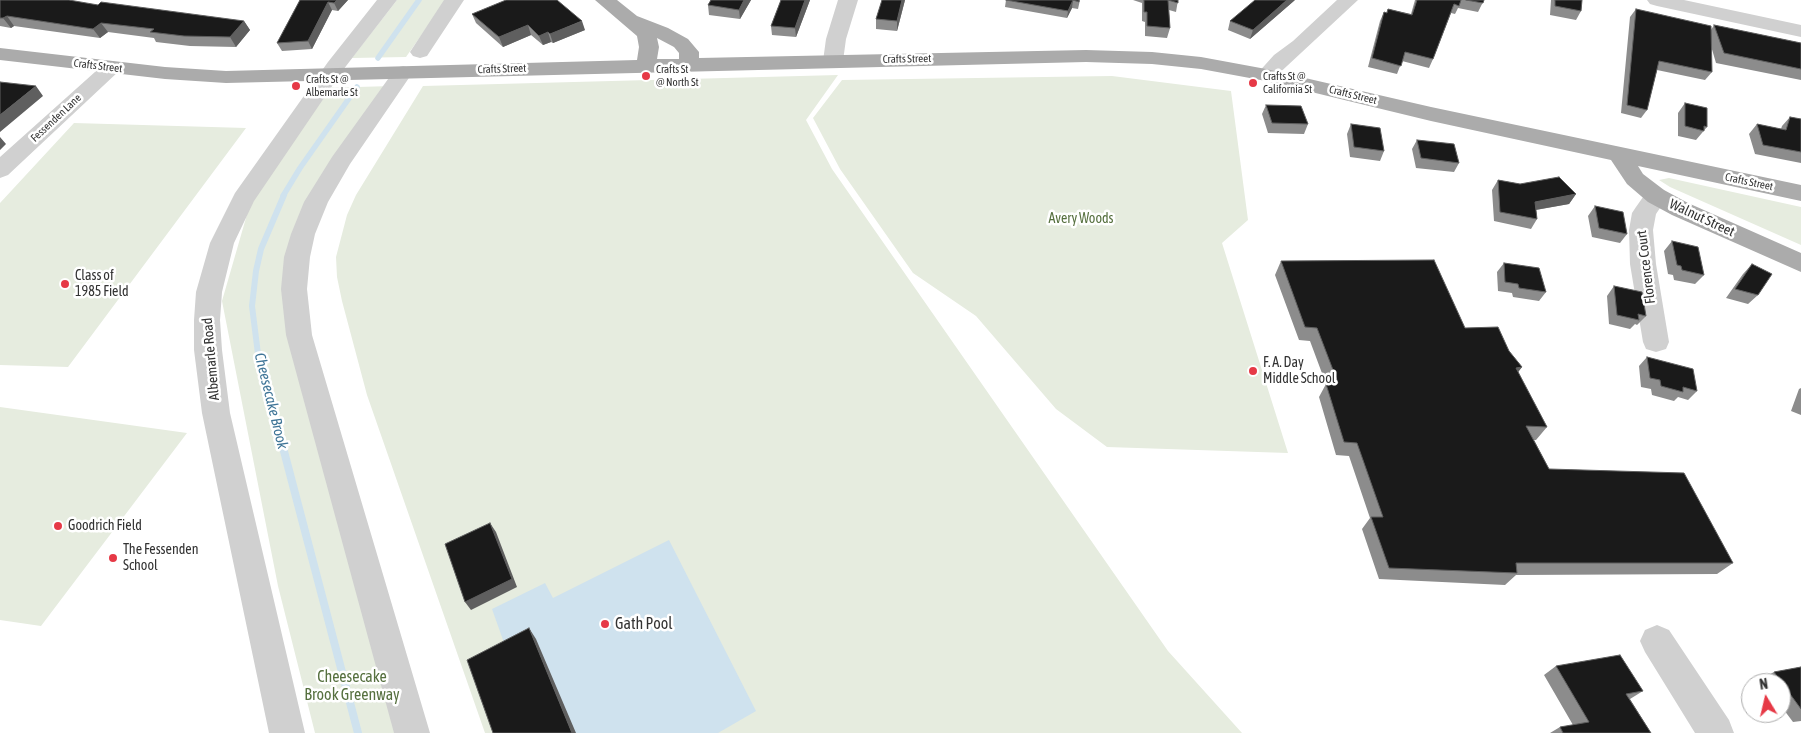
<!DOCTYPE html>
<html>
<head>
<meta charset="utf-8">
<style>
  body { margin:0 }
  #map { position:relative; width:1801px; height:733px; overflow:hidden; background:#fff; font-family:"Asap Condensed",sans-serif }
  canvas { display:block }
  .north { position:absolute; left:1741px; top:673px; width:50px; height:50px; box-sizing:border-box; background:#fff; border:1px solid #adadad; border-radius:50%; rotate:351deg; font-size:14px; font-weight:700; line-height:20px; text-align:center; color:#333 }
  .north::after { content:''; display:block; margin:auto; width:18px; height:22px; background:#e63946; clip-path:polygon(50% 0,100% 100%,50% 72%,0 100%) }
</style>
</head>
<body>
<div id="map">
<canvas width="1801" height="733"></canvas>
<div class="north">N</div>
</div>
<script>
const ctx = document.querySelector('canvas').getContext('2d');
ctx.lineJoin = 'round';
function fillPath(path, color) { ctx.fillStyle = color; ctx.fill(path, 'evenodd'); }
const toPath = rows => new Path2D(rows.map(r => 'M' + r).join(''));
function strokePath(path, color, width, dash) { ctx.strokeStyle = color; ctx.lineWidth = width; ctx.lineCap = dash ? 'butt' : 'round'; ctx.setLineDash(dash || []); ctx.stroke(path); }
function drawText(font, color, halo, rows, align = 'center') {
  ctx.font = font + ' "Asap Condensed",sans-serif'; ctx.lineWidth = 5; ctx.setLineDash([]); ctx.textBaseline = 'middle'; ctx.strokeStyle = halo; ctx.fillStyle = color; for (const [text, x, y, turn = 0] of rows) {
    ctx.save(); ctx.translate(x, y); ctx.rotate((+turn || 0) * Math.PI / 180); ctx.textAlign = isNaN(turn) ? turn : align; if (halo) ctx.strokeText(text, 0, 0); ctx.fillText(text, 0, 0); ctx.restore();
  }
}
const green = toPath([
  [397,0,446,0,406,57,352,58],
  [838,75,806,120,832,169,1168,651,1242,733,485,733,367,395,342,301,337,277,336,257,347,215,356,195,423,86],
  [1112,76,1231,91,1248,220,1222,243,1288,453,1107,447,1056,409,976,316,913,273,840,169,813,118,842,80],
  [393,86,322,191,295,313,413,733,315,733,278,586,222,301,250,204,320,88],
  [74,123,246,128,68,367,0,365,0,203],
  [1669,178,1801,207,1801,245,1670,187,1659,180],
  [0,407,187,433,41,626,0,620]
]);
const water = toPath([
  [669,540,756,711,718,733,576,733,508,654,492,609,545,583,553,598]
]);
const streamFar2 = toPath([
  [378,58,419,0],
  [283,196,300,168,357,87]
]);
const streamFar1 = toPath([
  [280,437,258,354,252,306,256,271,261,249,284,195]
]);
const stream = toPath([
  [280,436,358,733]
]);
const minor = toPath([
  [377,0,397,0,343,70,254,201,234,243,222,292,220,320,222,350,230,413,305,733,269,733,202,413,194,350,194,320,196,292,210,243,235,193,328,62,377,0],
  [444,0,464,0,427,56,420,58,413,56,410,52,444,0],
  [838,0,858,0,846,39,843,61,840,65,833,67,826,65,823,61,826,39,838,0],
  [1337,0,1358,0,1273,79,1266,81,1259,79,1256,75,1274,55,1293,41,1337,0],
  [1647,0,1684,0,1801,25,1801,37,1657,6,1650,4,1647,0],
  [112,61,119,63,122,67,119,71,8,175,0,178,0,157,105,63,112,61],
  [403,66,410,68,413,72,350,164,328,202,315,234,310,257,307,289,312,335,430,733,394,733,286,335,281,289,284,257,291,234,304,202,332,157,396,68,403,66],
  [1656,188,1664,190,1668,196,1656,214,1653,230,1656,264,1669,342,1666,349,1656,352,1646,349,1643,342,1630,264,1629,230,1632,213,1636,207,1648,190,1656,188],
  [1657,625,1669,630,1729,720,1734,733,1695,733,1645,652,1640,641,1645,630,1657,625]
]);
const major = toPath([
  [595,0,617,0,637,16,668,28,688,39,699,52,699,58,1086,50,1152,52,1201,57,1266,69,1431,107,1801,185,1801,201,1638,166,1643,174,1664,190,1688,203,1801,253,1801,272,1672,215,1648,202,1627,184,1611,160,1431,121,1266,81,1201,69,1152,64,1086,62,226,83,165,79,0,60,0,48,165,67,226,71,637,60,639,47,637,36,595,0],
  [657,38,674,47,679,53,679,59,657,59,659,47,657,38]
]);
const wall = toPath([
  [0,0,98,5,244,21,250,30,236,47,190,46,156,42,154,38,108,32,100,38,14,26,11,28,0,26],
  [300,0,348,0,338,11,332,10,312,49,282,51,277,43],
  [711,0,751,0,740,19,709,15,708,5],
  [781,0,810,0,796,37,772,35,771,26],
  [882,0,905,0,897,31,876,29,876,19],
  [1006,0,1080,0,1078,9,1072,8,1067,18,1005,7],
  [1133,0,1178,0,1176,12,1169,10,1170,28,1167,38,1145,36,1145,22,1142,21,1142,3],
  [1295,0,1250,39,1228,30,1230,21],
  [1415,0,1484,0,1478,12,1458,8,1455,14,1451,13,1433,59,1429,68,1402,61,1397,74,1368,67,1380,21,1384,12,1386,13,1388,9,1411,14],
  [1551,0,1582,0,1581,11,1576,20,1550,15],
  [1636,9,1711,30,1714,25,1801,43,1801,80,1716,63,1711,46,1712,72,1705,80,1657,70,1647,110,1641,118,1621,113,1630,17],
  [472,14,585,30,553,43,551,42,543,45,531,35,503,47,476,23],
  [1685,103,1707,127,1696,140,1678,136,1678,113],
  [1266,105,1308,124,1304,134,1268,133,1262,114],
  [1790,117,1801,119,1801,163,1755,154,1749,134,1757,124,1781,129,1782,126],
  [1351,124,1384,151,1380,161,1350,157,1347,134],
  [1417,140,1459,163,1454,172,1416,168,1412,149],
  [1498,180,1576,194,1569,204,1536,210,1537,219,1531,229,1494,221,1492,190],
  [1595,206,1627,234,1620,243,1592,237,1588,216],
  [1672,241,1704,275,1695,284,1674,280,1673,275,1668,274,1664,251],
  [1281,261,1465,328,1509,351,1522,367,1518,372,1547,427,1536,440,1534,440,1549,469,1733,563,1717,574,1516,575,1505,585,1379,579,1362,529,1370,518,1349,456,1336,455,1319,397,1326,384,1310,341,1299,340,1275,275],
  [1504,263,1546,292,1539,301,1513,297,1512,293,1498,291,1497,272],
  [1752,264,1758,295,1748,304,1726,298,1743,274],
  [1614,286,1646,316,1637,325,1635,324,1630,329,1609,324,1607,296],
  [1647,357,1697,391,1688,400,1678,397,1674,401,1652,395,1651,389,1641,387,1639,366],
  [1801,388,1801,415,1791,411,1799,389],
  [1556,666,1643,691,1630,699,1651,733,1550,733,1560,727,1573,725,1544,675],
  [1801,667,1801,721,1793,722,1781,706,1781,683,1764,683,1761,679,1774,672]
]);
const shadedWall = toPath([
  [337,0,348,0,338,11,334,3],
  [744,0,751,0,740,19,739,10],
  [805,0,810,0,796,37,795,28],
  [902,0,905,0,897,31,897,21],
  [1073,0,1072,8,1067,18,1068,11],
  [1287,0,1295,0,1250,39,1253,30],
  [328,2,332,10,312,49,308,41],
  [7,16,14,26,11,28,3,18],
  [244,21,250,30,236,47,230,37],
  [582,21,585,30,553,43,550,34],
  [101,23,108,32,100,38,93,29],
  [528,25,531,35,503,47,499,37],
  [548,32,551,42,543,45,539,36],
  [36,86,43,96,0,132,0,115],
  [0,137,6,144,0,150],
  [1576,194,1569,204,1529,211,1535,202],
  [1522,367,1512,380,1516,368],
  [490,523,496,532,517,587,471,610,465,602],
  [529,628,536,639,576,733,572,733]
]);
const building = toPath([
  [0,0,69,0,98,5,101,2,244,21,230,37,184,36,150,32,154,29,101,23,93,29,7,16,3,18,0,18,0,0],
  [300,0,337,0,334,3,328,2,308,41,277,43,300,0],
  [506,0,557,0,582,21,550,34,548,32,539,36,528,25,499,37,472,14,506,0],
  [711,0,744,0,739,10,708,5,711,0],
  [781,0,805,0,795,28,771,26,781,0],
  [882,0,902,0,897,21,876,19,882,0],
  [1006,0,1079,0,1079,2,1073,0,1068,11,1006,0],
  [1144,0,1178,0,1178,3,1168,0,1170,28,1147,26,1147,12,1144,12,1144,0],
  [1255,0,1287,0,1253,30,1230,21,1255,0],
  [1417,0,1461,0,1459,6,1454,4,1433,59,1405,52,1401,66,1372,58,1384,12,1387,13,1388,9,1412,15,1417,0],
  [1466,0,1484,0,1483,3,1466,0],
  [1555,0,1582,0,1581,11,1555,6,1555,0],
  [1636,9,1711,26,1712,72,1659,61,1647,110,1627,105,1636,9],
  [1714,25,1801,43,1801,69,1724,53,1714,25],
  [0,82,36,86,0,115,0,82],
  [1685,103,1707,108,1707,127,1704,126,1704,131,1685,126,1685,103],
  [1266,105,1301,106,1308,124,1272,123,1266,105],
  [1790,117,1801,119,1801,152,1763,145,1757,124,1786,130,1790,117],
  [1351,124,1380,128,1384,151,1354,147,1351,124],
  [1417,140,1454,144,1459,163,1421,158,1417,140],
  [1559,177,1576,194,1535,202,1537,219,1500,212,1498,180,1520,184,1559,177],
  [1595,206,1623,212,1627,234,1599,228,1595,206],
  [1672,241,1698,247,1704,275,1682,270,1681,266,1677,265,1672,241],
  [1434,260,1465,328,1498,327,1509,351,1522,367,1516,368,1547,427,1526,426,1549,469,1684,473,1733,563,1516,563,1517,573,1389,568,1371,517,1383,517,1357,443,1344,442,1326,384,1338,383,1317,328,1305,327,1281,261,1434,260],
  [1504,263,1539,268,1546,292,1519,288,1518,284,1505,282,1504,263],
  [1752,264,1772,274,1758,295,1735,289,1752,264],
  [1614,286,1642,292,1646,316,1638,314,1639,320,1617,315,1614,286],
  [1647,357,1693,369,1697,391,1683,387,1683,392,1661,386,1660,380,1650,378,1647,357],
  [490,523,512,579,465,602,445,544,490,523],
  [529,628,572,733,493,733,467,660,529,628],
  [1620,655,1643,691,1626,694,1651,733,1563,733,1560,727,1589,722,1556,666,1620,655],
  [1801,667,1801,709,1774,672,1801,667]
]);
const markers = [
  [646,76,5,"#e63946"],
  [1253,83,5,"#e63946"],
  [296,86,5,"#e63946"],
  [65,284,5,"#e63946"],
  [1253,371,5,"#e63946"],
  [58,526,5,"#e63946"],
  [113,558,5,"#e63946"],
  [605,624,5,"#e63946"]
];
const farStreetnames = [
  ["Crafts Street",907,59,-1],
  ["Crafts Street",98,66,7],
  ["Crafts Street",502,69,-2],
  ["Crafts Street",1353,95,14],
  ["Fessenden Lane",56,118,-43],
  ["Crafts Street",1749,182,12]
];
const farPoinames = [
  ["Crafts St",656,70],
  ["@ North St",656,83],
  ["Crafts St @",1263,77],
  ["California St",1263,90],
  ["Crafts St @",306,80],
  ["Albemarle St",306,93]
];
const streetNames = [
  ["Walnut Street",1702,218,25],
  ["Florence Court",1646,267,-97],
  ["Albemarle Road",211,359,-95]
];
const parkNames = [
  ["Avery Woods",1081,219]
];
const poiNames = [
  ["Class of",75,276],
  ["1985 Field",75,292],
  ["F. A. Day",1263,363],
  ["Middle School",1263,379],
  ["Goodrich Field",68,526],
  ["The Fessenden",123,550],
  ["School",123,566]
];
const waterNames = [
  ["Cheesecake Brook",271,401,76]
];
const nearPoinames = [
  ["Gath Pool",615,624]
];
const nearParknames = [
  ["Cheesecake",352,677],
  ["Brook Greenway",352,695]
];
fillPath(green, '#e6ecdf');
fillPath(water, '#cfe2ee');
strokePath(streamFar2, '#cfe2ee', 5.5);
strokePath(streamFar1, '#cfe2ee', 6);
strokePath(stream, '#cfe2ee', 8);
fillPath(minor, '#d0d0d0');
fillPath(major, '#ababab');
fillPath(wall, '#8c8c8c');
fillPath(shadedWall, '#5f5f5f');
fillPath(building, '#1a1a1a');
strokePath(building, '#5f5f5f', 1);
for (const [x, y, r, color] of markers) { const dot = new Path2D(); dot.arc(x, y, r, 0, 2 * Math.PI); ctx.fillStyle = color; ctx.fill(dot); strokePath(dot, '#fff', 2); }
drawText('11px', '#333', '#fff', farStreetnames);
drawText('11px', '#333', '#fff', farPoinames, 'left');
drawText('14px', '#333', '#fff', streetNames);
drawText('14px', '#56703f', '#fff', parkNames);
drawText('14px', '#333', '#fff', poiNames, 'left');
drawText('italic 15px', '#3f7597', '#fff', waterNames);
drawText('16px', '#333', '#fff', nearPoinames, 'left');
drawText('16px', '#56703f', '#fff', nearParknames);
</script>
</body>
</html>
